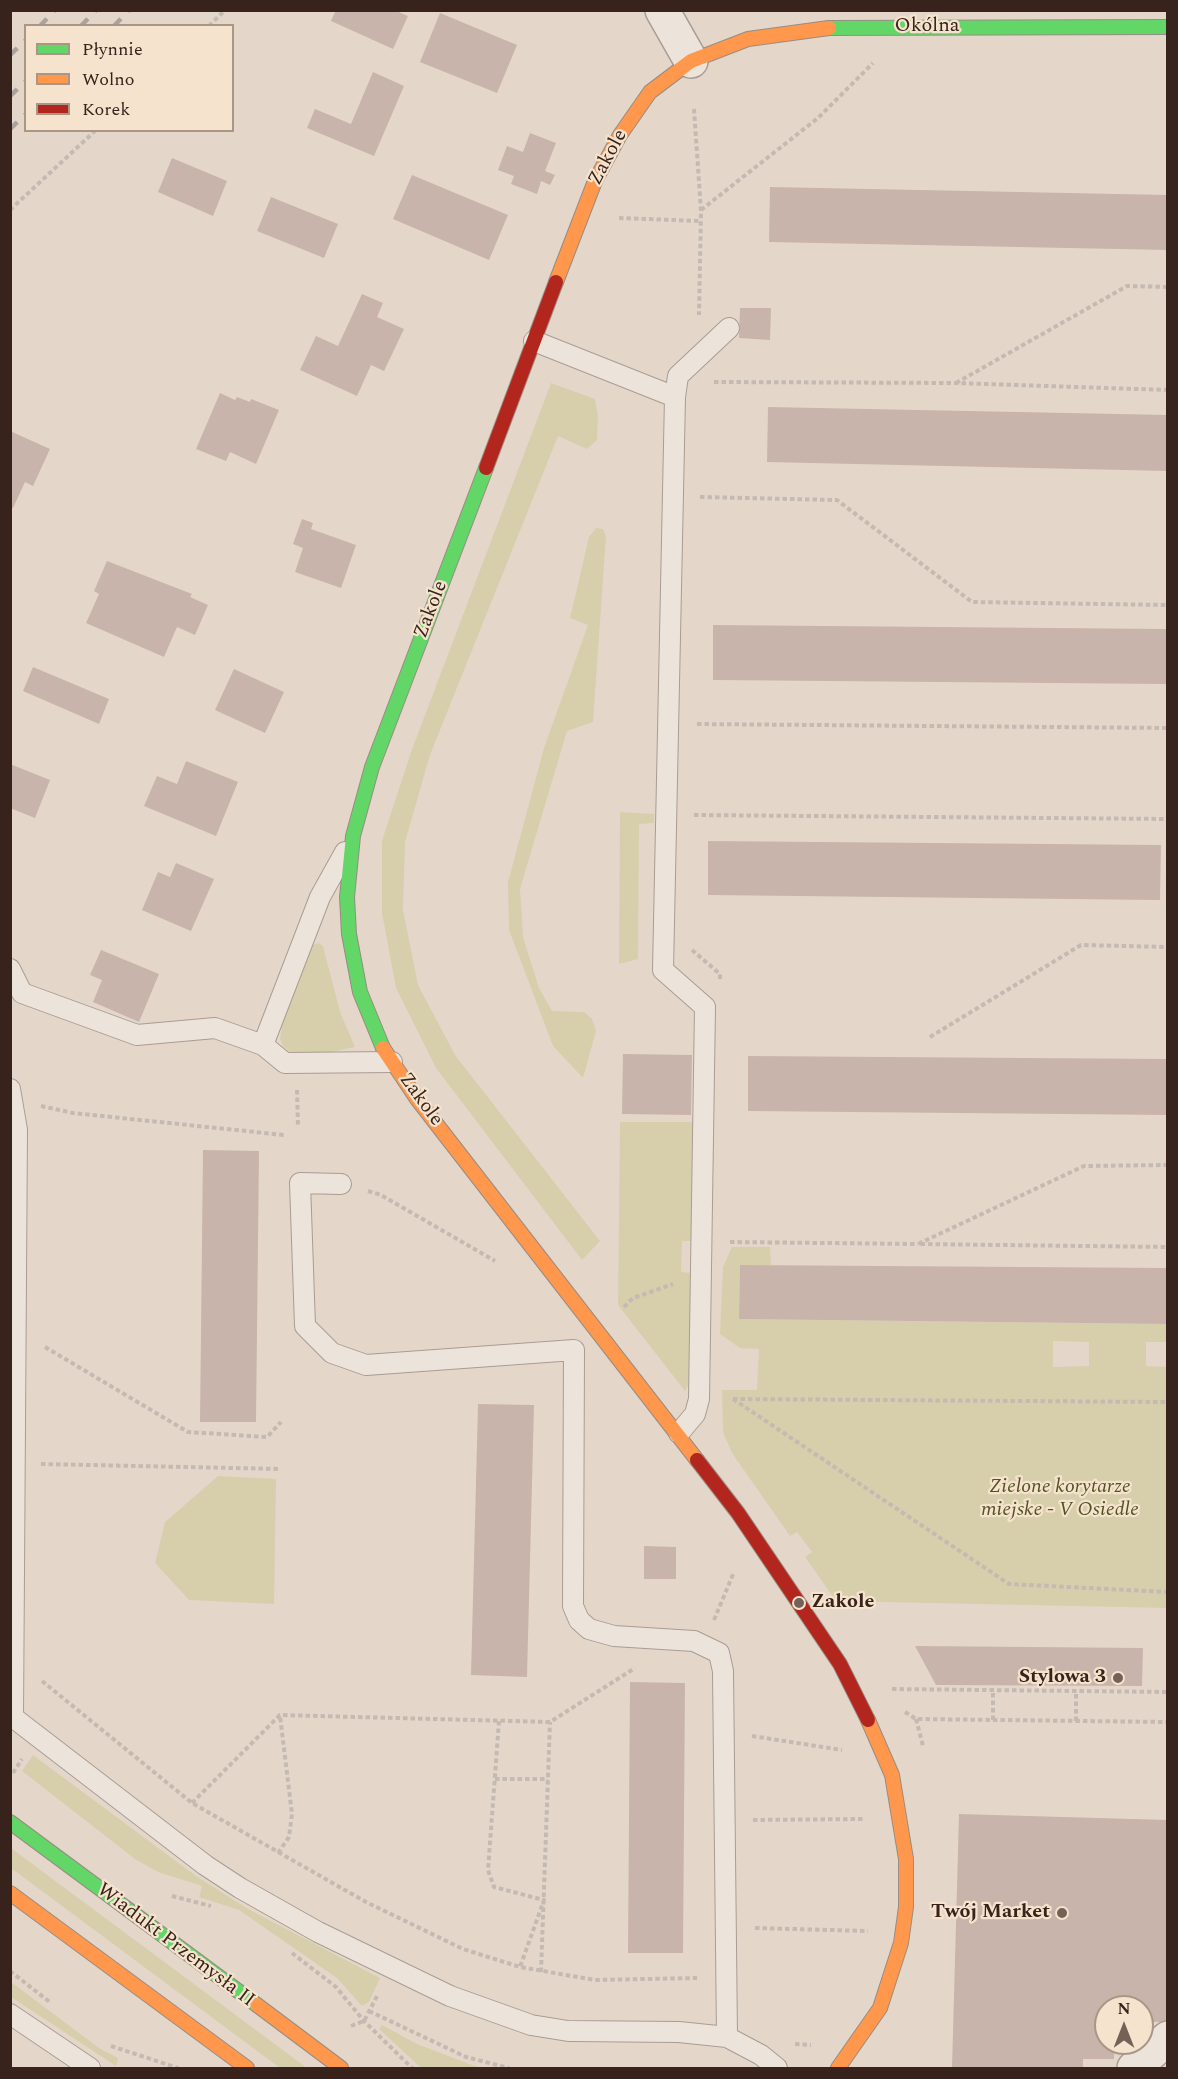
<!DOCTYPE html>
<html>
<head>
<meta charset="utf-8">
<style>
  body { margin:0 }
  #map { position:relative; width:1178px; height:2079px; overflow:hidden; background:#e4d7c9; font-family:Spectral,serif }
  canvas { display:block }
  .frame { position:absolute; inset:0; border:12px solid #37231b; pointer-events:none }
  .legend { position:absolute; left:24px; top:24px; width:210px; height:108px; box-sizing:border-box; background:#f6e3ce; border:2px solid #aa9686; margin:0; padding:8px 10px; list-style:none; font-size:18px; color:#37231b }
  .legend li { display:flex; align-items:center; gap:12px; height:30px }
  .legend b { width:30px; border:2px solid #aa9686 }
  .north { position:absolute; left:1094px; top:1995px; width:60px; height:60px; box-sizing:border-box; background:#f6e3ce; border:2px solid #aa9686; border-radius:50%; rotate:0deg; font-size:16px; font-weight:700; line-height:24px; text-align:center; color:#37231b }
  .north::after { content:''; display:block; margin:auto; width:21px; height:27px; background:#746258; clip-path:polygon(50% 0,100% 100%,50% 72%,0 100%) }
</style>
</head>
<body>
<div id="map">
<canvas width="1178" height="2079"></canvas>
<div class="frame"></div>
<ul class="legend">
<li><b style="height:8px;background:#63d668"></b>Płynnie</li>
<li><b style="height:8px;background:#ff974d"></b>Wolno</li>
<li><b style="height:8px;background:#b3261e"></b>Korek</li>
</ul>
<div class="north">N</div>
</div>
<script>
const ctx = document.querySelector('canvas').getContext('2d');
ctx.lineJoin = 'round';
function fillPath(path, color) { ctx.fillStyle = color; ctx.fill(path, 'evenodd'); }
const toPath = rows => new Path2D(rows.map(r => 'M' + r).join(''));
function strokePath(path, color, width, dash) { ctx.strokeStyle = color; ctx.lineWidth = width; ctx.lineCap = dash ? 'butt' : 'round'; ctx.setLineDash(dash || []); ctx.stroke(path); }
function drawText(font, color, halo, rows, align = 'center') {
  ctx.font = font + ' Spectral,serif'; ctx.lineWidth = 4.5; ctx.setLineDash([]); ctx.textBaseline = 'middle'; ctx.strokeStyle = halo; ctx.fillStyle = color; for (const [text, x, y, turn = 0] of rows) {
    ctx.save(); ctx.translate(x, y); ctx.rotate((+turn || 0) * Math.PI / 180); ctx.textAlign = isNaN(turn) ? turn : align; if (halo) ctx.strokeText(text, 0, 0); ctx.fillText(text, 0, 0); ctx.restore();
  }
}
const green = toPath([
  [551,383,595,399,598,417,597,440,587,449,558,436,430,755,405,842,403,910,418,985,455,1055,600,1241,582,1260,436,1068,396,988,382,913,382,841,411,752],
  [596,528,603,529,606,536,593,722,567,731,520,889,523,937,539,988,552,1011,584,1012,592,1019,596,1031,583,1078,553,1046,509,930,508,882,544,748,588,625,570,618,589,537],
  [620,812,654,814,654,823,639,824,638,959,619,964],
  [319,943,323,946,340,1012,355,1047,318,1055,293,1054,284,1047,280,1039,282,1025,305,956,313,945],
  [620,1122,694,1122,693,1241,682,1241,681,1272,693,1273,691,1380,685,1391,618,1305],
  [732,1247,770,1247,771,1265,740,1265,739,1319,1167,1324,1167,1342,1146,1342,1146,1366,1167,1367,1167,1608,836,1601,805,1557,812,1552,797,1532,790,1536,732,1453,723,1432,722,1390,757,1390,759,1349,740,1348,720,1334,723,1267],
  [1053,1341,1089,1342,1089,1366,1053,1367],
  [218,1476,276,1479,274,1604,189,1600,155,1563,165,1522],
  [33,1755,196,1876,248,1909,380,1978,369,2002,362,2006,337,1978,239,1910,199,1897,202,1886,158,1872,135,1859,22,1771],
  [10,1848,11,1848,307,2068,280,2068,11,1868],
  [11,1982,99,2048,118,2058,116,2066,11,1997],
  [382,2025,417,2044,480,2068,421,2068,379,2029]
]);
const building = toPath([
  [336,10,394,10,408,16,393,49,331,21],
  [440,13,517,45,497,93,420,62],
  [373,72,404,86,374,156,307,128,315,109,351,124],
  [530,133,556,143,545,171,555,175,550,185,541,181,537,194,511,184,514,176,498,170,507,146,523,152],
  [172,158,227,181,213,216,158,192],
  [412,175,508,215,489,260,393,219],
  [770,187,1168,195,1168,250,769,242],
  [271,197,338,224,324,258,257,231],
  [362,294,383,303,377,317,404,329,384,371,371,365,357,396,300,370,316,336,338,346],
  [740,308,771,308,770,340,739,338],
  [220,393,235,400,237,397,250,402,251,399,279,410,256,464,230,452,226,461,196,449],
  [768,407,1168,415,1168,471,767,462],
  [10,431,50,449,33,486,25,482,13,508,10,507],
  [302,519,313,523,311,529,356,545,341,588,295,572,303,548,293,544],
  [107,561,192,594,190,597,208,605,195,635,177,627,164,657,86,623,99,594,94,591],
  [713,625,1166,629,1166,684,713,680],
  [33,667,109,699,99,724,23,691],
  [234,669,284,692,265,733,215,710],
  [186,761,238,782,216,836,144,806,157,776,177,784],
  [10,764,50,780,35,818,10,808],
  [708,841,1161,845,1160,900,708,895],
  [176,863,214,879,191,931,142,910,158,872,170,877],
  [101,950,159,974,139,1022,93,1002,102,980,90,975],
  [623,1054,692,1055,691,1115,622,1114],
  [748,1056,1168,1059,1168,1115,748,1111],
  [203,1150,259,1151,256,1422,200,1422],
  [740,1265,1168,1268,1168,1324,739,1319],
  [478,1404,534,1405,527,1677,471,1675],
  [644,1546,676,1547,676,1579,644,1579],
  [915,1646,1143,1648,1142,1686,936,1685],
  [630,1682,685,1683,683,1953,628,1953],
  [959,1814,1168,1820,1168,2022,1142,2022,1142,2007,1106,2007,1106,2043,1114,2043,1114,2059,1083,2059,1083,2068,952,2068]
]);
const path = toPath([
  [209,26,225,10],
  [694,109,701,211,699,315],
  [10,210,96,130],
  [701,210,818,118,873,63],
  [619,218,700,221],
  [714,382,955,383,1168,390],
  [956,383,1127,286,1168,287],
  [700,497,837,500,972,602,1168,605],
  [697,724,1168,728],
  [694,815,1168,819],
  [692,950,720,974,720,981],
  [930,1037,1081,945,1168,947],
  [297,1090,298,1126],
  [41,1106,73,1113,284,1135],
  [1168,1165,1084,1166,918,1244,1168,1247],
  [368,1191,381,1195,495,1261],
  [730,1242,918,1244],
  [624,1307,633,1298,673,1284],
  [45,1347,188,1432,267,1437,281,1422],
  [733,1399,1009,1584,1168,1592],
  [733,1399,1168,1402],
  [41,1464,281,1469],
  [714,1620,734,1572],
  [42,1681,192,1803,366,1902,463,1949,520,1967,595,1980,697,1978],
  [892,1689,1168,1692],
  [905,1712,916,1719,1168,1722],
  [916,1719,923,1746],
  [993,1720,993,1690],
  [499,1721,488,1870,494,1887,544,1900,520,1967],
  [1076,1721,1076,1691],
  [752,1736,842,1750],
  [13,1773,22,1759],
  [495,1779,548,1779],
  [192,1803,280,1715,550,1722,635,1668],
  [753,1820,863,1819],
  [278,1853,289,1837,292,1814,280,1716],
  [172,1896,211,1906],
  [755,1928,868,1931],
  [292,1953,336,1987,364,2021,412,2068],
  [10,1971,51,2003],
  [541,1972,550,1722],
  [369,2011,466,2057,509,2068],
  [351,2026,364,2021,378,1994],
  [795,2044,811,2045],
  [111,2046,178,2068]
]);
const lane = toPath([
  [534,341,675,397,663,970,705,1007,699,1399,695,1414,679,1433],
  [675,397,678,376,729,328],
  [345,852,320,897,263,1045,285,1063,392,1062],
  [10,969,22,993,137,1035,215,1028,263,1045],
  [10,1089,17,1130,13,1717],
  [341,1184,300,1183,305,1326,332,1353,366,1365,574,1350,573,1606,579,1620,589,1629,614,1636,694,1641,719,1653,723,1671,727,2037],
  [10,1715,205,1865,240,1888,318,1932,450,1996,531,2025,568,2031,679,2032,727,2037,761,2055,777,2068],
  [10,2014,90,2068]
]);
const street = toPath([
  [662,10,691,61],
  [1134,2068,1168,2038]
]);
const fast = toPath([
  [829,28,1168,27],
  [383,1048,360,992,349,934,347,897,353,836,372,767,486,468],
  [10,1822,257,2005]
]);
const slow = toPath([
  [556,282,595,181,620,135,650,92,691,61,748,39,829,28],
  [383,1048,417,1099,697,1460],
  [10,1893,247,2068],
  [257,2005,341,2068],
  [838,2068,880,2008,901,1943,906,1907,906,1859,892,1775,868,1720]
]);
const jam = toPath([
  [486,468,556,282],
  [697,1460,738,1513,840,1664,868,1720]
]);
const rail = toPath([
  [40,26,55,10],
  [81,26,96,10],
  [114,26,129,10],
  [10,55,26,40],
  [10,96,26,81],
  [10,129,26,114]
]);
const markers = [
  [799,1603,6,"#746258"],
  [1118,1678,6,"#746258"],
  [1062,1913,6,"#746258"]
];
const streetNames = [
  ["Okólna",927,27],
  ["Zakole",609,158,-62],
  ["Zakole",432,610,-69],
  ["Zakole",420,1100,54],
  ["Wiadukt Przemysła II",175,1946,37]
];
const parkNames = [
  ["Zielone korytarze",1060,1488],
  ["miejske - V Osiedle",1060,1511]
];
const poiNames = [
  ["Zakole",811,1603,"left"],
  ["Stylowa 3",1106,1678],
  ["Twój Market",1050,1913]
];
fillPath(green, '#d7cfab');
fillPath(building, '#c8b4aa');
strokePath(lane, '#a99c93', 22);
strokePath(street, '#a99c93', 36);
strokePath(fast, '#988c83', 16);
strokePath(slow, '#988c83', 16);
strokePath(jam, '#988c83', 16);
strokePath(path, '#c4bab2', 4, [4.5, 3]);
strokePath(lane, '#ece4db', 20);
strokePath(street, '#ece4db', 33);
strokePath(fast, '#63d668', 14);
strokePath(slow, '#ff974d', 14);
strokePath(jam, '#b3261e', 14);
strokePath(rail, '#aaa29c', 4.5, [10, 10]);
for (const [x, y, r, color] of markers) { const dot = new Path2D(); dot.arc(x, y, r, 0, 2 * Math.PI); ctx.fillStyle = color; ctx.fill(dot); strokePath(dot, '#f6e3ce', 2); }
drawText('20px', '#37231b', '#f6e3ce', streetNames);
drawText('italic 20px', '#515421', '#f6e3ce', parkNames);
drawText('bold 20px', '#37231b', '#f6e3ce', poiNames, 'right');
</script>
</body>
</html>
